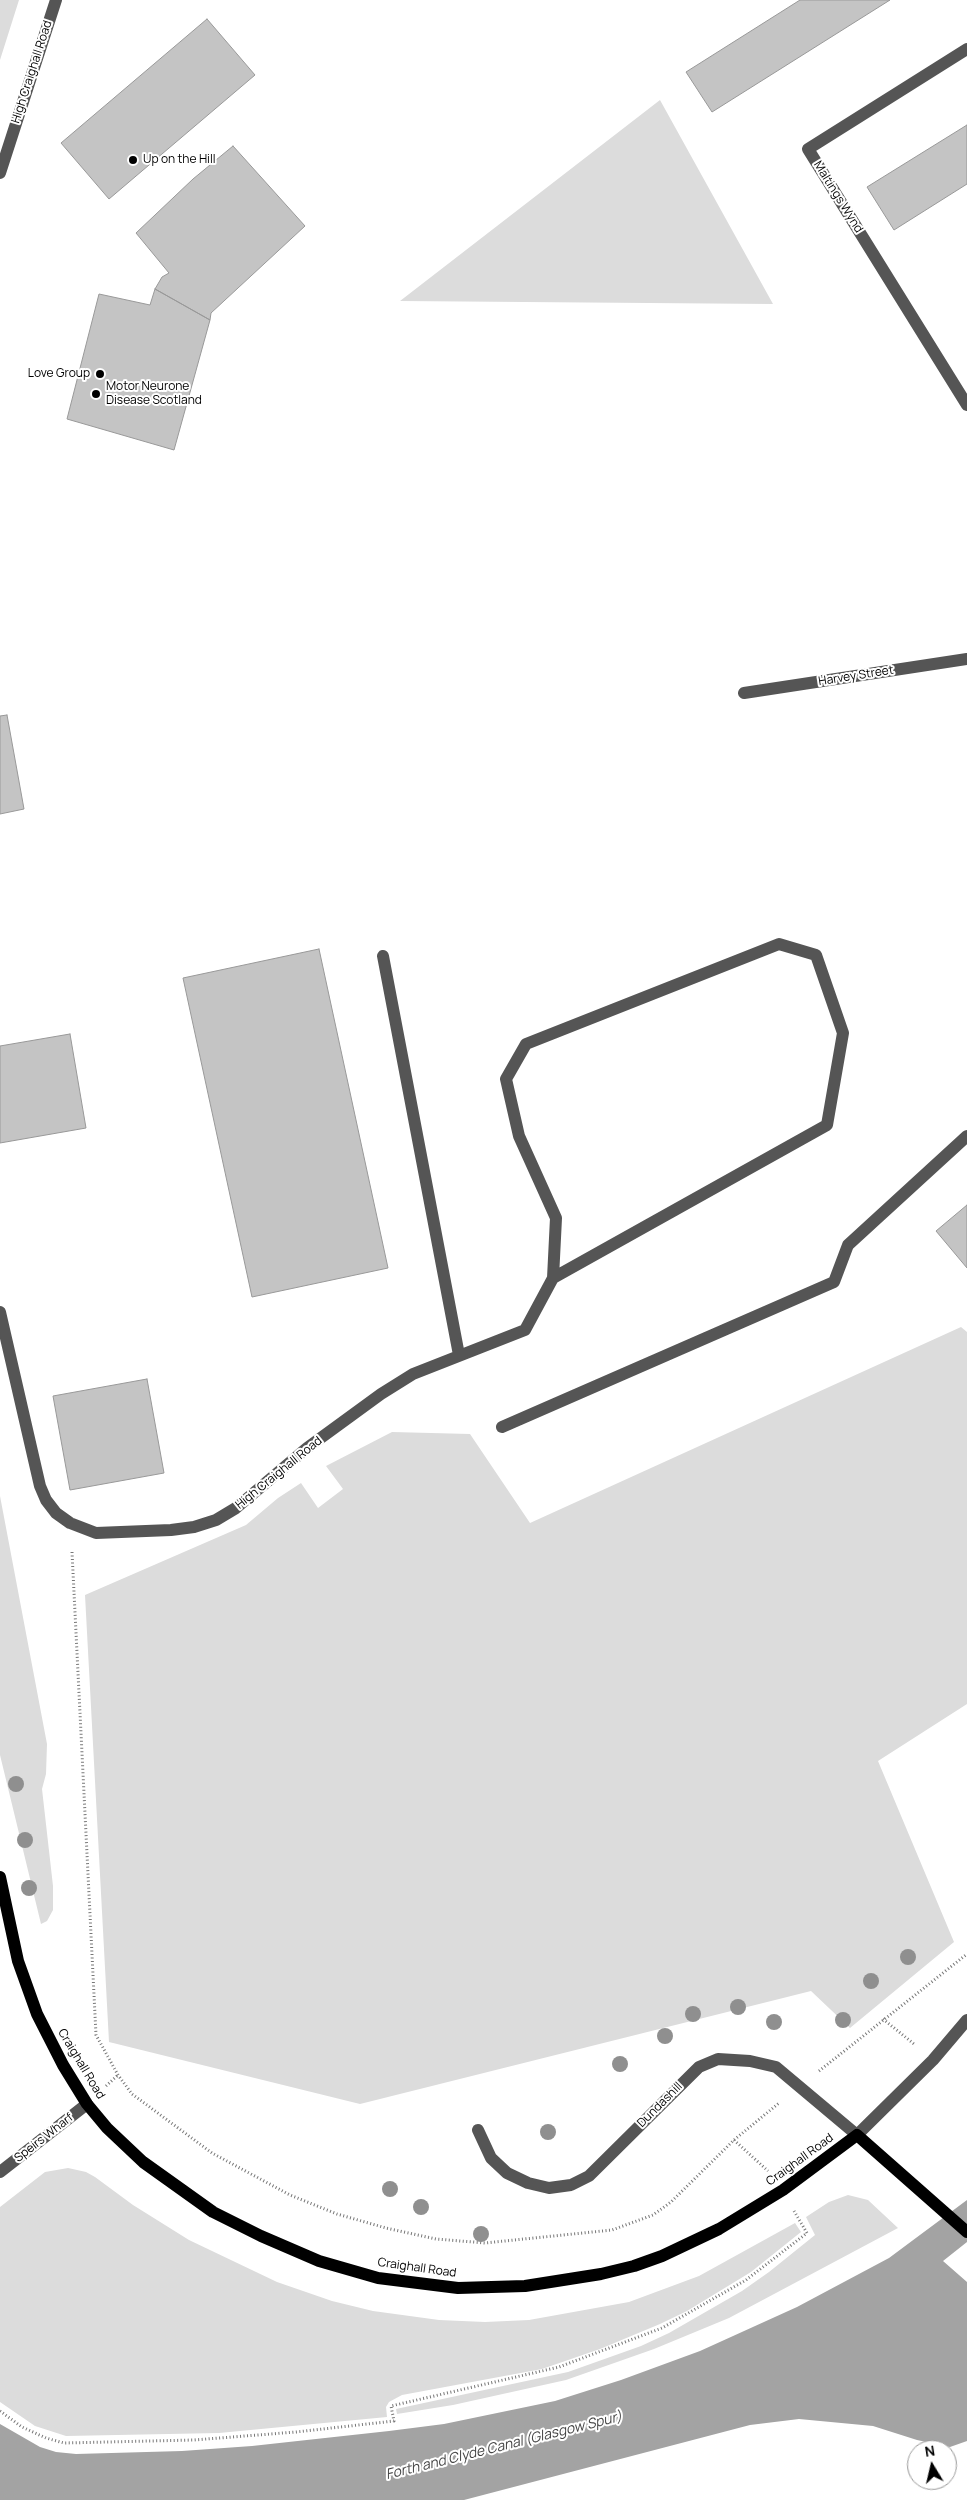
<!DOCTYPE html>
<html>
<head>
<meta charset="utf-8">
<style>
  body { margin:0 }
  #map { position:relative; width:967px; height:2500px; overflow:hidden; background:#fff; font-family:Manrope,sans-serif }
  canvas { display:block }
  .north { position:absolute; left:907px; top:2440px; width:50px; height:50px; box-sizing:border-box; background:#fff; border:1px solid #999; border-radius:50%; rotate:351deg; font-size:14px; font-weight:700; line-height:20px; text-align:center; color:#000 }
  .north::after { content:''; display:block; margin:auto; width:18px; height:22px; background:#000; clip-path:polygon(50% 0,100% 100%,50% 72%,0 100%) }
</style>
</head>
<body>
<div id="map">
<canvas width="967" height="2500"></canvas>
<div class="north">N</div>
</div>
<script>
const ctx = document.querySelector('canvas').getContext('2d');
ctx.lineJoin = 'round';
function fillPath(path, color) { ctx.fillStyle = color; ctx.fill(path, 'evenodd'); }
const toPath = rows => new Path2D(rows.map(r => 'M' + r).join(''));
function strokePath(path, color, width, dash) { ctx.strokeStyle = color; ctx.lineWidth = width; ctx.lineCap = dash ? 'butt' : 'round'; ctx.setLineDash(dash || []); ctx.stroke(path); }
function drawText(font, color, halo, rows, align = 'center') {
  ctx.font = font + ' Manrope,sans-serif'; ctx.lineWidth = 4; ctx.setLineDash([]); ctx.textBaseline = 'middle'; ctx.strokeStyle = halo; ctx.fillStyle = color; for (const [text, x, y, turn = 0] of rows) {
    ctx.save(); ctx.translate(x, y); ctx.rotate((+turn || 0) * Math.PI / 180); ctx.textAlign = isNaN(turn) ? turn : align; if (halo) ctx.strokeText(text, 0, 0); ctx.fillText(text, 0, 0); ctx.restore();
  }
}
const green = toPath([
  [0,0,19,0,0,60],
  [660,100,773,304,400,301],
  [961,1327,967,1332,967,1704,878,1761,954,1942,850,2028,811,1991,360,2104,109,2042,85,1595,246,1525,278,1498,301,1483,318,1508,343,1489,326,1466,392,1432,470,1434,530,1523],
  [0,1496,47,1744,46,1774,42,1789,53,1886,53,1910,47,1921,41,1924,0,1755],
  [68,2168,86,2172,95,2177,133,2205,189,2240,277,2282,332,2301,373,2311,439,2320,485,2322,529,2320,629,2302,699,2276,795,2223,801,2232,751,2272,687,2311,660,2324,600,2349,542,2369,402,2395,389,2402,386,2407,387,2417,219,2433,66,2436,35,2426,0,2402,0,2207,45,2172],
  [848,2195,868,2200,898,2228,729,2318,654,2349,566,2380,453,2405,397,2414,396,2409,568,2372,641,2346,669,2333,742,2291,769,2272,815,2235,806,2217,829,2202]
]);
const water = toPath([
  [967,2200,967,2242,943,2261,967,2282,967,2441,950,2447,917,2440,873,2426,799,2419,750,2425,464,2500,0,2500,0,2424,40,2447,56,2452,76,2454,182,2451,252,2446,389,2431,444,2424,555,2401,621,2380,700,2351,797,2307,889,2258]
]);
const building = toPath([
  [800,0,890,0,712,112,686,72,800,0],
  [207,19,255,75,109,199,61,143,207,19],
  [967,125,967,184,894,230,867,187,967,125],
  [233,146,305,226,211,313,210,320,155,289,162,277,169,273,136,233,193,179,233,146],
  [155,289,210,320,174,450,67,419,99,294,150,305,155,289],
  [7,715,24,809,0,814,0,716,7,715],
  [319,949,388,1268,252,1297,183,978,319,949],
  [70,1034,86,1128,0,1143,0,1046,70,1034],
  [967,1205,967,1268,936,1231,967,1205],
  [147,1379,164,1473,70,1490,53,1396,147,1379]
]);
const path = toPath([
  [72,1552,96,2035,118,2075,132,2094,212,2153,290,2195,337,2214,386,2228,436,2239,485,2243,612,2230,653,2215,671,2202,734,2140,779,2103],
  [883,2019,914,2044],
  [819,2071,967,1954],
  [106,2086,118,2075],
  [734,2140,768,2171],
  [0,2411,22,2427,46,2438,64,2443,194,2440,296,2432,394,2421,391,2406,559,2367,662,2328,746,2280,807,2233,794,2211]
]);
const minor = toPath([
  [967,49,808,149,967,405],
  [0,173,56,0],
  [744,693,967,659],
  [383,956,459,1355],
  [0,1312,40,1486,46,1500,56,1513,70,1523,96,1533,171,1530,194,1527,216,1520,236,1508,307,1448,381,1394,413,1374,525,1330,553,1278,556,1218,519,1136,506,1079,526,1044,779,944,816,955,843,1033,827,1125,553,1278],
  [502,1427,834,1282,848,1245,967,1136],
  [478,2130,491,2158,507,2173,528,2183,549,2188,571,2185,589,2176,699,2067,718,2059,750,2061,776,2067,857,2135,933,2060,967,2020],
  [0,2172,87,2104]
]);
const major = toPath([
  [0,1877,18,1961,37,2014,63,2065,87,2104,107,2128,143,2162,213,2212,261,2236,319,2261,378,2278,458,2288,525,2286,601,2274,634,2266,662,2256,719,2229,783,2190,857,2135,967,2232]
]);
const trees = [
  [16,1784],
  [25,1840],
  [29,1888],
  [908,1957],
  [871,1981],
  [738,2007],
  [693,2014],
  [843,2020],
  [774,2022],
  [665,2036],
  [620,2064],
  [548,2132],
  [390,2189],
  [421,2207],
  [481,2234]
];
const markers = [
  [133,160,5,"#000"],
  [100,374,5,"#000"],
  [96,394,5,"#000"]
];
const streetNames = [
  ["High Craighall Road",32,72,-72],
  ["Maltings Wynd",838,197,58],
  ["Harvey Street",856,676,-9],
  ["High Craighall Road",279,1473,-39],
  ["Craighall Road",81,2064,59],
  ["Dundashill",660,2105,-45],
  ["Speirs Wharf",44,2138,-38],
  ["Craighall Road",800,2160,-36],
  ["Craighall Road",417,2268,8]
];
const poiNames = [
  ["Up on the Hill",143,160],
  ["Love Group",90,374,"right"],
  ["Motor Neurone",106,387],
  ["Disease Scotland",106,401]
];
const waterNames = [
  ["Forth and Clyde Canal (Glasgow Spur)",504,2446,-14]
];
fillPath(green, '#dcdcdc');
fillPath(water, '#a3a3a3');
fillPath(building, '#c4c4c4');
strokePath(building, '#999', 1);
strokePath(path, '#777', 3, [1, 2.5]);
strokePath(minor, '#555', 12);
strokePath(major, '#000', 12);
ctx.fillStyle = '#8f8f8f';
for (const [x, y] of trees) { ctx.beginPath(); ctx.arc(x, y, 8, 0, 2 * Math.PI); ctx.fill(); }
for (const [x, y, r, color] of markers) { const dot = new Path2D(); dot.arc(x, y, r, 0, 2 * Math.PI); ctx.fillStyle = color; ctx.fill(dot); strokePath(dot, '#fff', 2); }
drawText('12px', '#000', '#fff', streetNames);
drawText('12px', '#000', '#fff', poiNames, 'left');
drawText('italic 14px', '#444', '#fff', waterNames);
</script>
</body>
</html>
